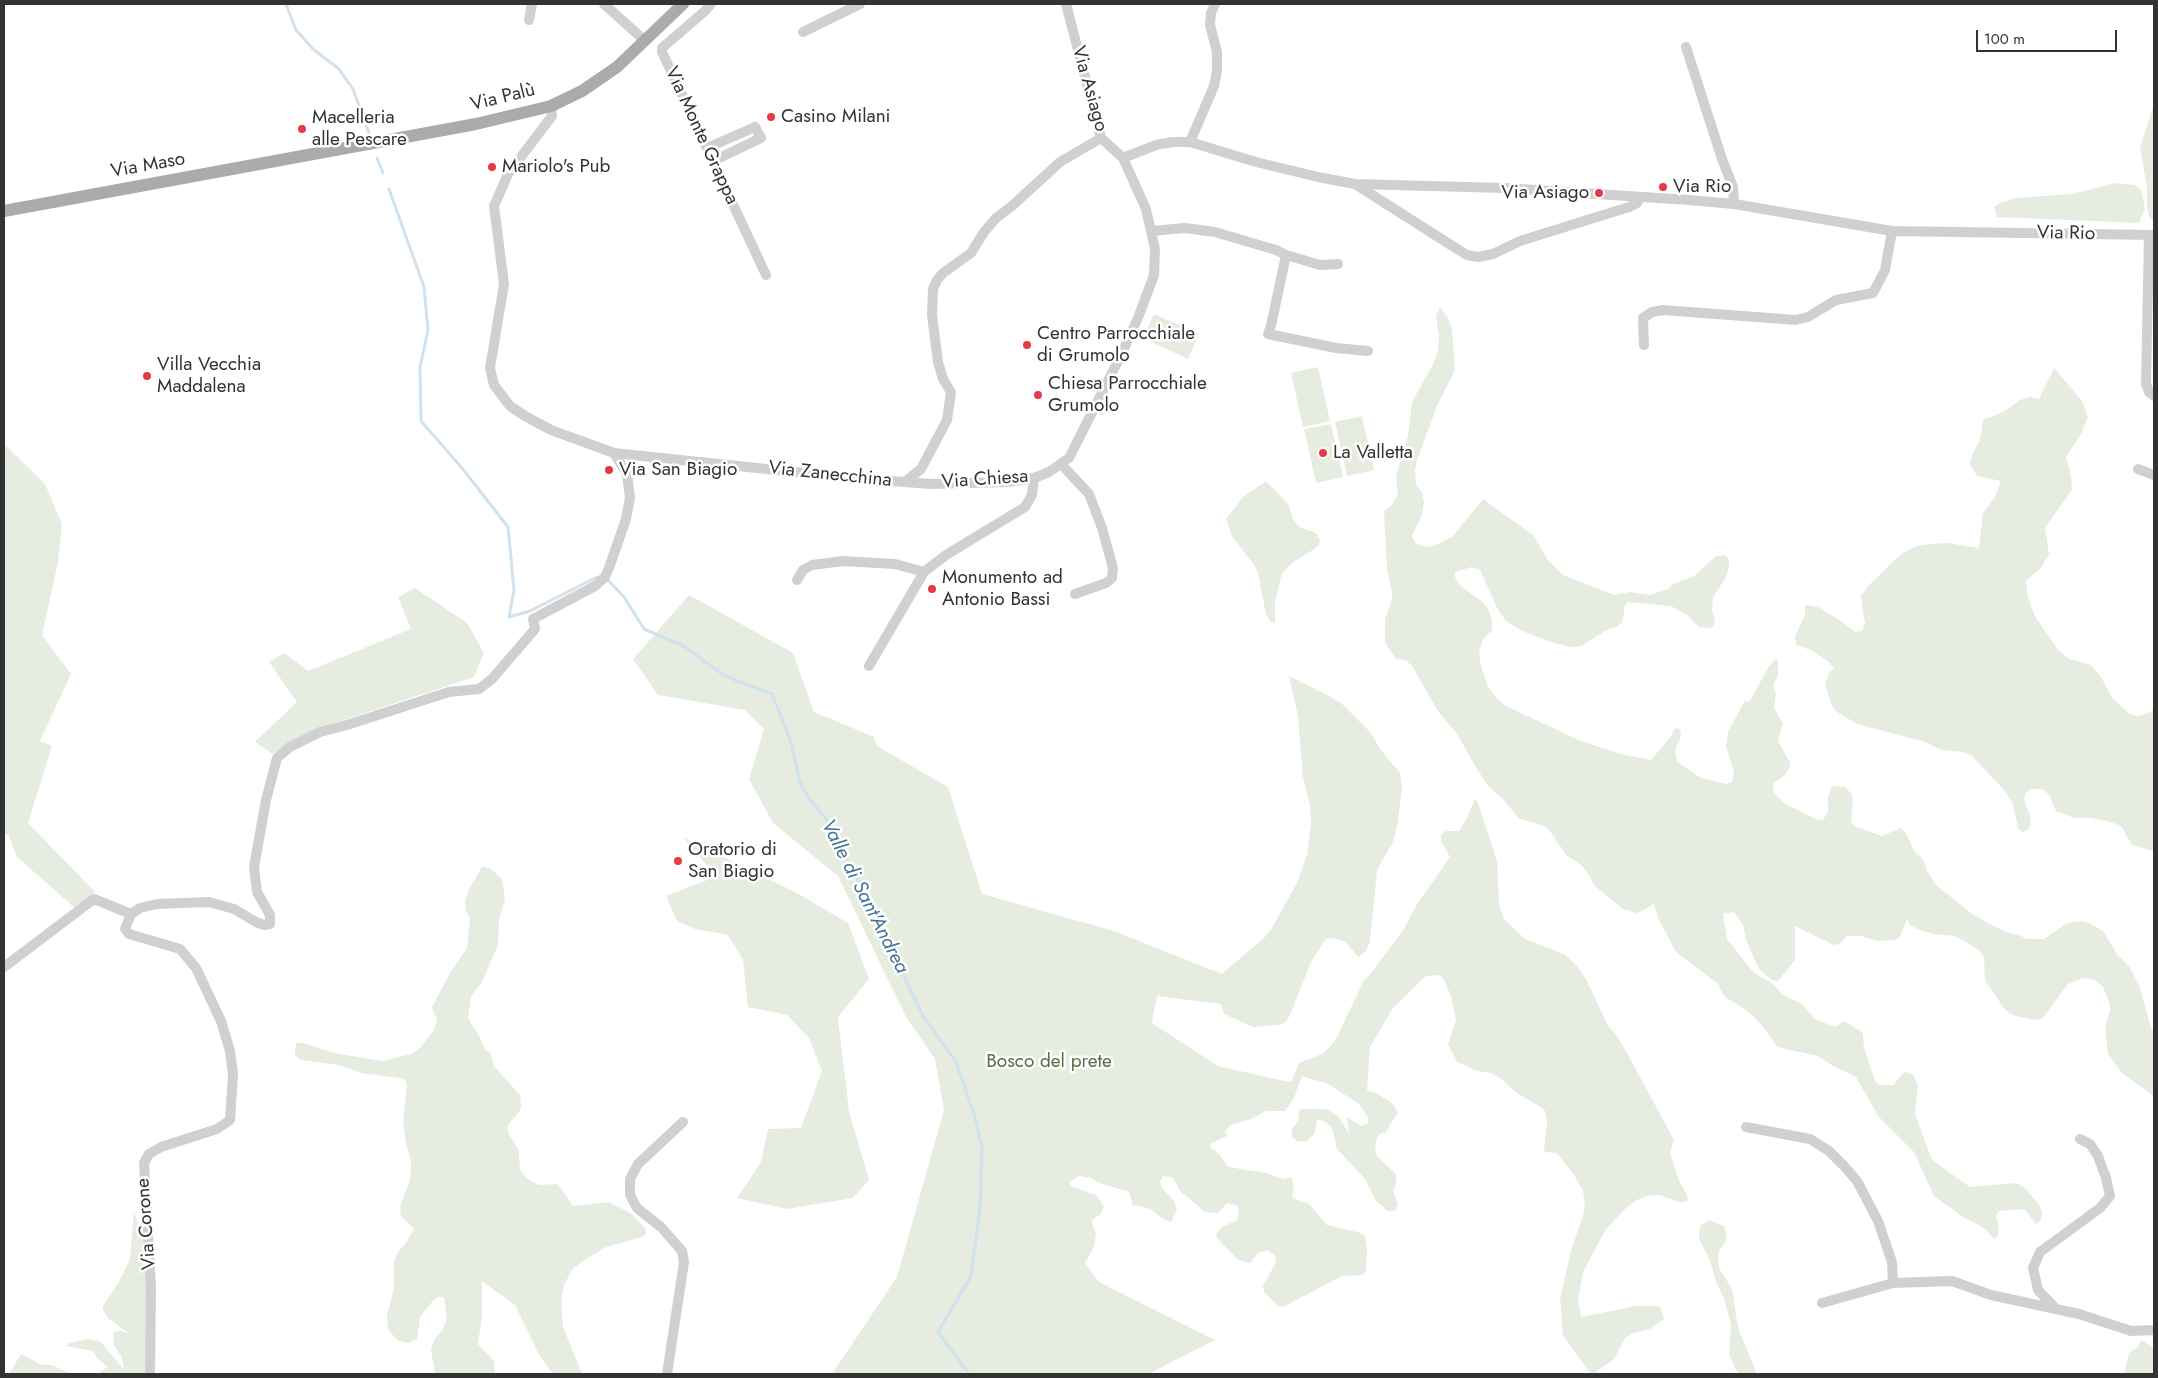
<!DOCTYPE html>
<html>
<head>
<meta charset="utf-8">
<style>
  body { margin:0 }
  #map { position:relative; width:2158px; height:1378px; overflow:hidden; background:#fff; font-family:Jost,sans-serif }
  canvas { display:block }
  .frame { position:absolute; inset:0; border:5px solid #333; pointer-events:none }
  .scale { position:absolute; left:1976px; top:30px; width:141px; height:22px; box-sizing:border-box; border:2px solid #333; border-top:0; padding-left:6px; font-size:15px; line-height:18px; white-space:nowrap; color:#333; -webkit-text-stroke:4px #fff; paint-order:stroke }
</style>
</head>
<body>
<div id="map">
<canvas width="2158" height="1378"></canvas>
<div class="frame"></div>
<div class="scale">100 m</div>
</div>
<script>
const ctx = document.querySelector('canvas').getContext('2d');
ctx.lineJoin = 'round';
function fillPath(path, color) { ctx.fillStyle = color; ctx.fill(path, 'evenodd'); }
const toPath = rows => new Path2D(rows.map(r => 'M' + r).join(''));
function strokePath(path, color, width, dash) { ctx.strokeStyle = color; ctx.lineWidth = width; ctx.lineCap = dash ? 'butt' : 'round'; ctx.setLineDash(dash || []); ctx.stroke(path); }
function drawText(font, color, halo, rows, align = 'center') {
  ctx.font = font + ' Jost,sans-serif'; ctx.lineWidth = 5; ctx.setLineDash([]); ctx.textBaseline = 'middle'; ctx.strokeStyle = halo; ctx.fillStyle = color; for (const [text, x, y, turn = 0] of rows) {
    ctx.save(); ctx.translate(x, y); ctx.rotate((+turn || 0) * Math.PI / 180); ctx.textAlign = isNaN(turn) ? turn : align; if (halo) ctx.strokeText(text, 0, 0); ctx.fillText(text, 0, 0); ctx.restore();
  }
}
const green = toPath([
  [2154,104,2154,223,2149,216,2147,207,2147,187,2140,148],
  [2116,183,2135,185,2141,189,2145,209,2139,223,1997,217,1994,207,2000,203,2016,198,2072,194],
  [1440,307,1447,316,1452,329,1455,370,1437,406,1417,460,1415,470,1416,485,1422,493,1424,502,1422,515,1412,536,1416,544,1427,547,1438,544,1453,536,1483,499,1534,536,1547,559,1563,575,1614,595,1630,592,1650,595,1668,589,1673,584,1694,576,1716,556,1724,555,1729,559,1729,568,1725,579,1713,597,1712,610,1715,622,1712,628,1699,627,1687,615,1671,606,1628,602,1625,605,1623,621,1618,626,1605,631,1581,646,1571,647,1548,641,1522,631,1506,621,1498,610,1480,570,1472,567,1458,571,1455,573,1455,577,1458,583,1462,587,1483,602,1489,611,1492,620,1492,630,1483,639,1479,651,1480,662,1488,687,1496,698,1506,706,1581,741,1621,754,1651,760,1672,735,1674,729,1678,728,1681,732,1680,740,1675,750,1677,762,1701,778,1726,784,1732,782,1734,772,1726,746,1728,732,1744,702,1750,701,1769,666,1771,665,1773,661,1778,659,1778,675,1773,685,1776,694,1774,708,1783,724,1778,741,1790,763,1790,767,1786,774,1773,784,1774,793,1784,803,1818,820,1823,820,1828,812,1828,798,1831,788,1834,786,1845,787,1851,793,1853,800,1851,822,1856,827,1882,836,1901,828,1906,833,1914,851,1923,859,1927,871,1936,885,1971,913,1989,924,2012,934,2020,935,2026,939,2044,939,2067,923,2082,921,2089,923,2103,931,2117,954,2129,966,2140,988,2151,1028,2154,1031,2154,1096,2122,1073,2108,1054,2105,1027,2110,1011,2110,1004,2103,987,2095,980,2083,978,2068,984,2042,1019,2034,1020,2016,1016,2009,1013,2003,1007,1985,980,1984,957,1980,951,1963,940,1954,936,1933,934,1920,930,1910,925,1907,919,1900,937,1895,940,1877,941,1861,936,1846,936,1841,943,1834,945,1795,926,1795,960,1778,981,1772,980,1759,969,1746,940,1743,925,1734,912,1723,914,1727,939,1753,972,1773,984,1782,994,1802,1004,1815,1019,1835,1027,1843,1022,1848,1023,1863,1033,1864,1048,1875,1081,1879,1085,1893,1085,1902,1074,1906,1072,1913,1075,1918,1084,1915,1114,1932,1160,1970,1187,2016,1183,2025,1188,2039,1205,2042,1212,2041,1220,2036,1224,2024,1209,1999,1211,1996,1216,1999,1228,1998,1235,1994,1239,1984,1228,1963,1217,1934,1196,1914,1152,1878,1116,1856,1077,1833,1066,1818,1056,1777,1047,1766,1030,1750,1013,1724,996,1717,983,1676,952,1659,920,1654,904,1644,910,1636,913,1623,909,1595,886,1587,872,1580,864,1567,856,1547,827,1518,818,1504,800,1489,787,1477,769,1457,734,1438,711,1412,666,1406,660,1396,659,1385,643,1385,619,1392,600,1392,593,1387,569,1384,511,1391,506,1398,494,1396,476,1408,436,1412,402,1433,364,1438,351,1439,336,1436,316],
  [1154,314,1199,334,1188,359,1143,338],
  [1318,367,1330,421,1303,427,1291,373],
  [2054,368,2082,401,2088,417,2081,434,2066,457,2071,476,2072,490,2045,528,2049,554,2041,568,2026,581,2028,598,2035,616,2058,650,2069,659,2091,665,2101,677,2112,698,2130,714,2139,716,2151,712,2154,707,2154,851,2132,845,2121,826,2111,822,2091,818,2074,818,2056,811,2049,795,2044,790,2038,789,2031,789,2026,793,2024,800,2030,815,2031,824,2028,830,2023,832,2018,828,2013,804,2004,790,1972,756,1963,752,1942,750,1922,741,1857,724,1837,712,1832,706,1825,685,1829,673,1834,669,1829,662,1811,650,1796,645,1795,636,1805,615,1805,605,1818,607,1841,621,1855,632,1862,631,1865,624,1861,596,1869,585,1900,555,1916,546,1931,544,1947,543,1979,548,1983,513,1995,497,2001,481,1977,476,1970,464,1972,455,1980,440,1983,420,2005,411,2020,400,2030,397,2039,399],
  [1362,416,1374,470,1347,476,1335,422],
  [1331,424,1343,477,1316,483,1304,429],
  [4,444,45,484,62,524,58,562,42,635,71,674,40,741,52,746,28,823,95,892,75,908,17,857,8,834,4,835],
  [1266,481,1288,504,1293,519,1299,527,1316,533,1320,540,1319,545,1313,550,1293,562,1282,573,1275,601,1275,623,1271,622,1266,614,1258,573,1254,565,1232,536,1226,519,1243,497],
  [415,588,467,623,484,653,474,677,314,730,273,754,255,742,297,702,269,662,284,653,308,671,411,629,398,597],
  [689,595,793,653,814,712,874,737,877,746,948,787,982,894,1114,931,1222,974,1265,937,1272,928,1297,883,1307,855,1311,824,1310,805,1303,777,1298,716,1289,676,1333,698,1342,704,1371,733,1380,749,1400,773,1402,789,1397,827,1393,842,1377,870,1370,942,1366,951,1358,957,1346,942,1334,938,1326,939,1311,962,1290,1015,1285,1023,1278,1025,1253,1027,1224,1014,1221,1004,1157,996,1152,1023,1218,1066,1288,1082,1292,1080,1299,1063,1324,1053,1335,1041,1364,980,1369,976,1404,929,1417,904,1450,857,1441,841,1441,835,1446,831,1459,831,1466,820,1475,799,1478,803,1497,861,1499,905,1504,919,1525,939,1564,954,1575,964,1586,979,1608,1026,1615,1033,1627,1053,1674,1140,1670,1153,1679,1181,1687,1194,1688,1200,1681,1203,1660,1195,1647,1196,1637,1200,1625,1209,1606,1229,1583,1272,1578,1300,1581,1317,1636,1306,1653,1306,1660,1307,1664,1319,1650,1329,1633,1333,1625,1338,1614,1359,1597,1371,1596,1374,1591,1374,1563,1336,1560,1299,1571,1250,1583,1216,1585,1206,1583,1191,1574,1175,1557,1153,1544,1152,1547,1121,1545,1111,1541,1107,1515,1092,1503,1080,1491,1073,1477,1071,1457,1062,1448,1044,1456,1020,1451,996,1444,980,1440,975,1426,976,1393,1008,1370,1047,1367,1090,1376,1093,1392,1103,1398,1112,1386,1132,1378,1135,1375,1145,1376,1155,1396,1174,1396,1184,1393,1190,1398,1204,1395,1211,1388,1211,1376,1201,1365,1179,1337,1149,1332,1128,1326,1122,1317,1119,1315,1133,1306,1142,1297,1141,1292,1137,1292,1129,1298,1121,1299,1111,1301,1109,1325,1109,1330,1111,1339,1117,1349,1134,1347,1117,1361,1126,1367,1124,1369,1119,1359,1104,1328,1084,1302,1076,1294,1098,1285,1111,1266,1111,1251,1119,1231,1125,1225,1131,1227,1136,1210,1144,1211,1148,1220,1155,1228,1167,1266,1173,1283,1179,1291,1177,1294,1186,1292,1197,1302,1202,1308,1203,1327,1225,1361,1233,1365,1236,1367,1250,1366,1271,1362,1275,1342,1276,1283,1307,1278,1306,1264,1292,1263,1286,1276,1262,1275,1255,1267,1250,1258,1253,1250,1263,1238,1260,1217,1238,1216,1234,1223,1226,1236,1221,1239,1213,1238,1206,1227,1203,1218,1213,1205,1212,1180,1191,1173,1178,1163,1176,1160,1181,1161,1187,1174,1201,1177,1210,1171,1222,1163,1219,1150,1209,1133,1205,1129,1192,1099,1183,1091,1178,1079,1176,1069,1182,1071,1186,1096,1195,1104,1206,1100,1215,1093,1219,1092,1224,1096,1233,1094,1247,1085,1263,1099,1282,1215,1340,1148,1374,832,1374,897,1277,944,1110,935,1059,906,1017,838,876,773,823,749,779,764,729,745,710,658,695,633,659],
  [683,837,797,893,848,923,869,979,838,1017,849,1112,869,1180,853,1198,787,1209,737,1198,761,1162,768,1129,801,1128,822,1071,809,1038,787,1015,748,1007,743,960,728,935,695,929,677,921,666,896,707,880,709,868],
  [482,867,490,868,502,879,505,900,499,919,498,945,482,982,471,996,468,1018,479,1036,485,1049,491,1054,494,1066,520,1095,521,1106,519,1112,507,1126,509,1134,519,1151,520,1170,525,1177,539,1185,558,1184,573,1206,609,1202,632,1214,646,1229,646,1234,642,1237,606,1247,591,1256,573,1268,564,1285,561,1301,563,1327,582,1374,553,1374,538,1353,515,1305,482,1281,482,1315,478,1344,494,1361,495,1374,435,1374,431,1349,434,1340,443,1329,447,1318,444,1297,438,1297,431,1303,420,1317,417,1339,408,1343,397,1340,388,1329,387,1316,394,1287,394,1262,399,1250,405,1244,414,1229,401,1216,400,1206,410,1180,411,1162,406,1143,403,1122,407,1085,405,1080,399,1078,361,1073,339,1065,301,1060,295,1055,296,1043,303,1043,334,1053,383,1061,411,1054,419,1049,434,1030,437,1018,433,1012,432,1007,450,973,467,948,470,918,466,911,465,902,469,889],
  [134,1212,152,1257,145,1374,101,1374,100,1372,108,1367,97,1358,93,1351,66,1346,69,1343,89,1339,101,1342,124,1370,122,1358,114,1345,113,1332,120,1331,129,1333,109,1319,103,1310,103,1306,119,1282,130,1259],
  [1709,1220,1724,1226,1726,1233,1726,1240,1718,1253,1719,1268,1732,1289,1738,1328,1757,1374,1738,1374,1729,1354,1731,1325,1725,1301,1716,1282,1710,1261,1699,1238,1700,1226],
  [2141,1340,2154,1348,2154,1374,2124,1374,2129,1353,2138,1347],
  [21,1354,42,1365,52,1365,72,1374,9,1374]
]);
const stream = toPath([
  [286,4,296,30,314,50,338,68,353,89,370,136],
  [377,158,383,173],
  [389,189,424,287,428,330,420,367,421,421,462,468,508,527,514,590,509,617,530,611,595,578,600,577],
  [606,578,624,597,644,629,682,645,725,676,772,694,791,742,800,782,809,799,825,817,858,880,923,1016,956,1062,974,1114,982,1147,980,1209,971,1276,938,1332,969,1374]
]);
const minor = toPath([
  [604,4,644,40],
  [711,4,705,11,662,48,662,52,766,275],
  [1066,4,1101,138,1123,158,1156,145,1172,142,1190,142,1256,162,1318,177,1355,184,1505,188,1689,200,1734,204,1892,231,2154,235],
  [529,20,532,4],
  [803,32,860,4],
  [1686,47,1722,159,1733,187,1734,204],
  [551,106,552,116,508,174,494,206,504,284,490,368,494,385,510,406,525,416,551,430,614,453,852,478,931,484,1007,482,1034,478,1049,472,1069,458,1121,355,1138,318,1154,275,1155,249,1146,209,1123,158],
  [1190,142,1214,86,1217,71,1217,52,1210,25,1211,13,1215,4],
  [707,148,755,127,761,138,713,161],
  [1355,184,1454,247,1467,255,1478,257,1493,254,1520,241,1629,207,1637,203,1641,197],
  [1151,231,1185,228,1215,232,1276,250,1286,255,1320,265,1338,264],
  [2149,235,2146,384,2149,392,2154,396],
  [1286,255,1271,326,1268,334,1336,348,1368,351],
  [1644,345,1643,318,1652,312,1663,310,1796,320,1808,317,1836,300,1873,293,1885,270,1892,231],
  [1061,464,1089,494,1102,528,1113,568,1112,578,1106,583,1075,594],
  [2138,469,2154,475],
  [905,482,921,469,947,420,951,392,943,379,938,362,932,315,933,289,937,280,943,273,971,253,984,232,996,218,1012,206,1060,162,1101,138],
  [797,580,803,570,812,565,843,561,895,564,924,572],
  [869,666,924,572,946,555,1025,507,1032,495,1034,478],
  [4,967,94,899,131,914],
  [1746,1127,1810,1139,1829,1151,1844,1166,1857,1181,1878,1221,1892,1262,1893,1283],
  [1822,1303,1893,1283,1952,1281,1991,1295,2079,1314,2131,1331,2154,1330],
  [2055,1308,2038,1290,2033,1268,2040,1252,2100,1208,2110,1196,2106,1178,2098,1156,2090,1144,2080,1139],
  [150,1374,151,1288,144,1163,149,1154,161,1147,217,1129,230,1120,233,1074,230,1051,221,1021,196,968,180,949,129,934,125,929,131,914,140,908,157,904,209,902,234,909,256,922,264,925,270,924,270,915,257,892,254,867,266,800,277,758,290,747,320,732,347,725,449,692,479,689,492,679,535,629,533,619,595,586,605,577,609,568,626,519,630,498,627,474,614,453],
  [667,1374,684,1262,682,1251,661,1227,637,1208,630,1195,630,1179,638,1164,683,1122]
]);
const major = toPath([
  [4,211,476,124,551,106,582,91,617,67,683,4]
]);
const markers = [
  [771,117,5,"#e63946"],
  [302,129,5,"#e63946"],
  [492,167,5,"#e63946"],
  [1663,187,5,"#e63946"],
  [1599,193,5,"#e63946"],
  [1027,345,5,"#e63946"],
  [147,376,5,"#e63946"],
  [1038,395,5,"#e63946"],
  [1323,453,5,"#e63946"],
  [609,470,5,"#e63946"],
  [932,589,5,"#e63946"],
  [678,861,5,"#e63946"]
];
const streetNames = [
  ["Via Asiago",1089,89,74],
  ["Via Palù",503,98,-14],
  ["Via Monte Grappa",701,136,65],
  ["Via Maso",148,166,-10],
  ["Via Rio",2066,234,1],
  ["Via Zanecchina",830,475,6],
  ["Via Chiesa",985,480,-4],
  ["Via Corone",147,1224,-94]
];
const poiNames = [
  ["Casino Milani",781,117],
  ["Macelleria",312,118],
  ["alle Pescare",312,140],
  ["Mariolo's Pub",502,167],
  ["Via Rio",1673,187],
  ["Via Asiago",1589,193,"right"],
  ["Centro Parrocchiale",1037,334],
  ["di Grumolo",1037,356],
  ["Villa Vecchia",157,365],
  ["Maddalena",157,387],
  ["Chiesa Parrocchiale",1048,384],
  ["Grumolo",1048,406],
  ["La Valletta",1333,453],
  ["Via San Biagio",619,470],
  ["Monumento ad",942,578],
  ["Antonio Bassi",942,600],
  ["Oratorio di",688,850],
  ["San Biagio",688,872]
];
const parkNames = [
  ["Bosco del prete",1049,1062]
];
const waterNames = [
  ["Valle di Sant'Andrea",864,897,63]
];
fillPath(green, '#e6ecdf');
strokePath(stream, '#cfe2ee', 3);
strokePath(minor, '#d0d0d0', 10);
strokePath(major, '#ababab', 12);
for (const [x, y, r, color] of markers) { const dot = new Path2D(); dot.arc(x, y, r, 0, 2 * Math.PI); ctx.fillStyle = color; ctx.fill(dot); strokePath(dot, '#fff', 2); }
drawText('19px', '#333', '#fff', streetNames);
drawText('19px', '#333', '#fff', poiNames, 'left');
drawText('19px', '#56703f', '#fff', parkNames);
drawText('italic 20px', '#3f7597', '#fff', waterNames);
</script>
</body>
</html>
